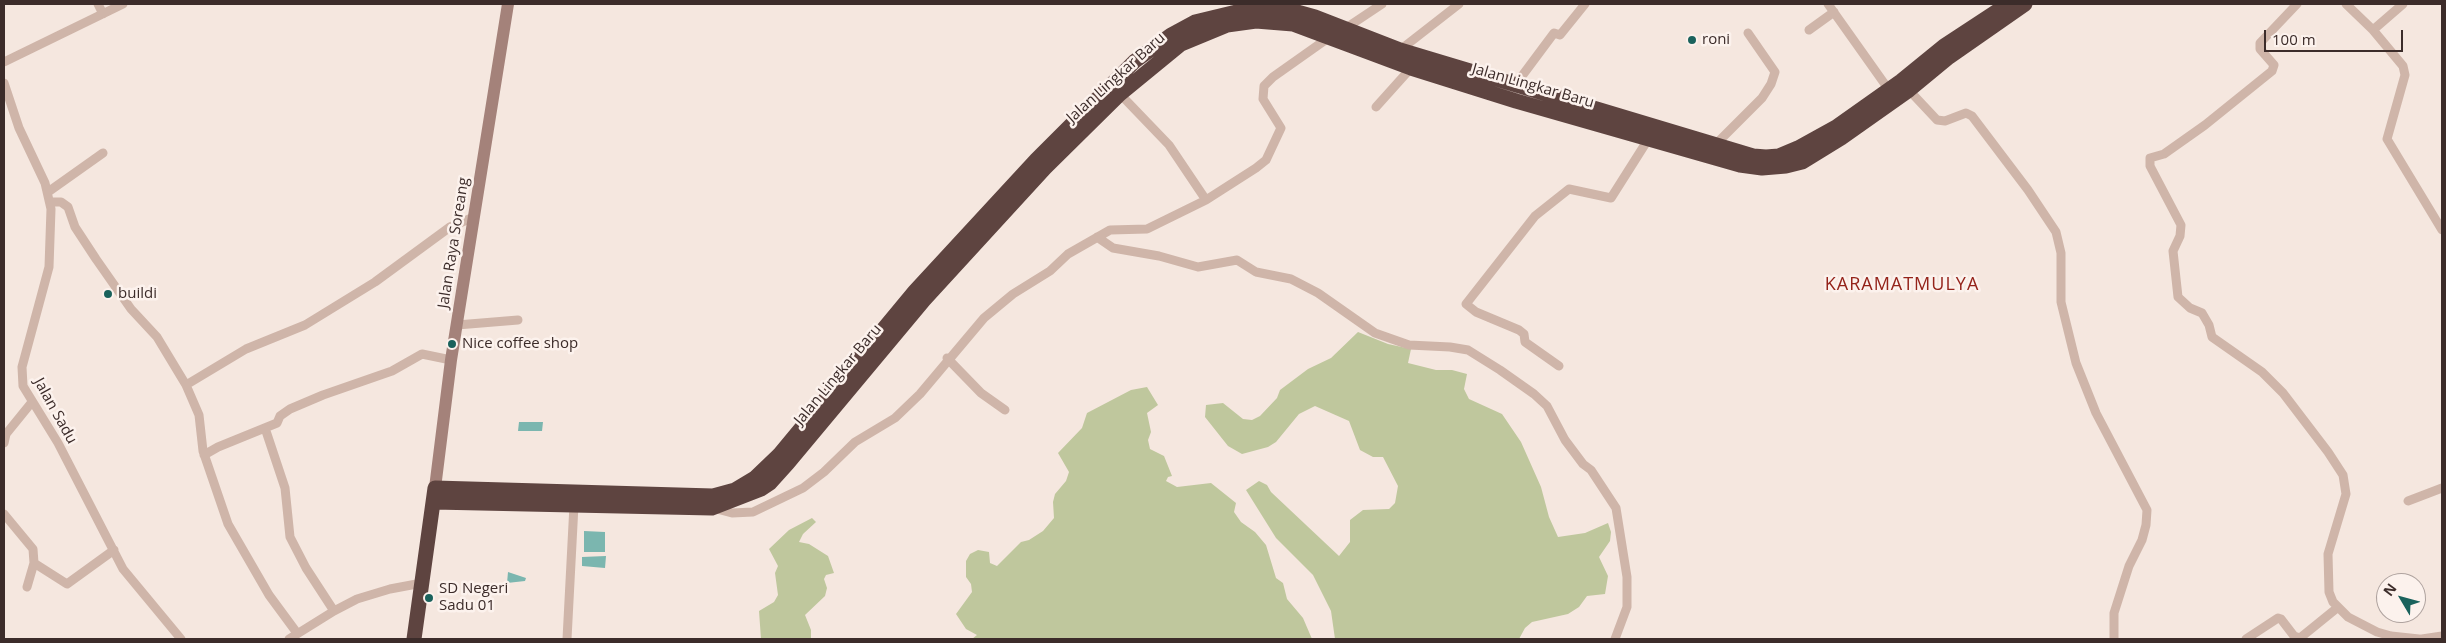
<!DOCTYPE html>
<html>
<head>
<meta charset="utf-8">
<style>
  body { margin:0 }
  #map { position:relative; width:2446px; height:643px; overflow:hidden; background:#f5e7df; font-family:"Open Sans",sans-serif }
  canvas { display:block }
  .frame { position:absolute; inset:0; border:5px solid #3c2c2a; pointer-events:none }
  .north { position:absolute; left:2376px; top:573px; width:50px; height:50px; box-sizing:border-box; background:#fcf2ed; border:1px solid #afa39f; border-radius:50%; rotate:307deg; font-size:14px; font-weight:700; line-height:20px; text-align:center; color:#3c2c2a }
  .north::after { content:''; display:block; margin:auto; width:18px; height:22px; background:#1a625c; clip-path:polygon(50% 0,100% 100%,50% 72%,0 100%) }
  .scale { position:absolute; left:2264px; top:30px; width:139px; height:22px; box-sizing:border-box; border:2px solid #3c2c2a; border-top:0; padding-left:6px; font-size:15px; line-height:18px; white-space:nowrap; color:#3c2c2a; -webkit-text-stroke:4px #fcf2ed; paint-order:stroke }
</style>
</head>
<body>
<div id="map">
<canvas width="2446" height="643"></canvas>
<div class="frame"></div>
<div class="north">N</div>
<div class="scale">100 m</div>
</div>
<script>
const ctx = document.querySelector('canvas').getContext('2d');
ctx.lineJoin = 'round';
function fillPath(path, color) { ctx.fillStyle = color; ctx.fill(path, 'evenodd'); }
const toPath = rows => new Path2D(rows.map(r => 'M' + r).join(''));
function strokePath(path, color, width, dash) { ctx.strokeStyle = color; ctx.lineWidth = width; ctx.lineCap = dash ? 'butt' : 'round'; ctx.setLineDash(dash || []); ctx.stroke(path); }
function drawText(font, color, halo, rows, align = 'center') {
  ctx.font = font + ' "Open Sans",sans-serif'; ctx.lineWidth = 5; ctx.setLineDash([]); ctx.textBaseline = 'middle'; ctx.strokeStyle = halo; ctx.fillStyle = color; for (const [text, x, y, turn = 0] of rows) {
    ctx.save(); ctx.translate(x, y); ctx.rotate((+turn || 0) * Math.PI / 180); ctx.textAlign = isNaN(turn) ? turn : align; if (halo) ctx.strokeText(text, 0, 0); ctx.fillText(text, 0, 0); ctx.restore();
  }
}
const green = toPath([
  [1358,332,1388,344,1411,349,1408,363,1436,370,1452,370,1467,374,1464,389,1469,399,1502,414,1521,442,1541,487,1549,517,1558,537,1585,533,1608,523,1611,532,1610,541,1599,557,1608,576,1605,594,1587,596,1579,607,1568,614,1532,622,1525,628,1519,639,1335,639,1331,611,1313,575,1276,538,1246,490,1259,481,1267,485,1271,492,1339,556,1350,542,1350,520,1363,510,1389,509,1395,503,1398,486,1383,457,1373,457,1360,450,1349,421,1315,406,1299,414,1276,442,1268,447,1242,454,1228,446,1205,417,1206,405,1223,403,1243,419,1252,420,1260,416,1277,398,1280,390,1308,369,1331,358],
  [1147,387,1158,405,1147,413,1151,432,1148,440,1150,449,1164,456,1172,476,1168,477,1166,481,1177,487,1211,483,1236,503,1234,512,1241,522,1255,532,1266,545,1276,578,1283,583,1287,599,1303,618,1312,639,972,639,977,635,966,629,956,614,972,592,971,584,966,577,966,561,970,554,978,550,989,552,990,563,997,566,1021,542,1029,540,1043,531,1054,518,1053,502,1055,494,1066,481,1069,472,1058,453,1082,428,1087,413,1131,390],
  [812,518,816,522,803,534,799,542,809,544,828,556,834,573,826,575,824,579,827,588,825,596,805,615,811,630,811,639,761,639,759,611,774,602,778,595,775,573,778,566,769,549,789,530]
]);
const water = toPath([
  [519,422,543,422,542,431,518,431],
  [584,531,605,532,605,552,584,552],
  [606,556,605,568,582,566,582,557],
  [508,572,526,578,525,581,507,583]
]);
const street = toPath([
  [98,4,103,14],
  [1828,4,1889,90],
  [2297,4,2260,43,2260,49,2274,65,2272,71,2205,125,2164,154,2150,158,2150,166,2181,225,2180,236,2173,251,2178,297,2190,308,2202,313,2209,325,2212,337,2262,372,2283,393,2328,452,2343,475,2346,494,2328,554,2329,592,2333,602,2348,617,2377,632,2391,636,2419,639],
  [2346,4,2373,30,2403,66,2405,75,2387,139,2442,230],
  [1343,30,1382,4],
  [1809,30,1834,12],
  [2373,30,2403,4],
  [1400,50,1459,4],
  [4,62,123,4],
  [4,83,19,128,45,183,51,209,49,267,22,367,23,386,58,443,123,569,181,639],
  [1516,84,1554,33,1560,35,1585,4],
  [1906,87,1937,120,1945,121,1966,113,1972,116,2028,190,2056,232,2061,253,2061,302,2076,363,2096,413,2147,510,2146,525,2142,540,2129,566,2114,613,2114,639],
  [1120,94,1169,145,1206,200],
  [1376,107,1411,68],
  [1715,145,1762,98,1771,84,1775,72,1748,33],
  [48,192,103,153],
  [51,202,61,202,68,207,75,227,96,259,131,309,157,337,186,385,199,415,203,451,228,524,269,595,297,633],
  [1097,237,1113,248,1159,256,1198,267,1237,260,1256,272,1291,279,1318,293,1375,333,1409,345,1450,347,1468,350,1500,370,1534,394,1547,406,1565,440,1583,464,1591,470,1616,508,1627,577,1627,607,1615,639],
  [457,325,518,320],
  [947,358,981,393,1005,410],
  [1559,366,1525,342,1524,334,1519,330,1476,312,1466,304,1535,216,1569,189,1611,198,1649,138],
  [186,385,246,349,305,325,375,282,450,227,474,217],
  [265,428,285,488,290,537,306,568,334,611],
  [4,443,6,434,32,402],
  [204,455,218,447,277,423,280,416,290,409,323,395,392,371,422,354,451,360],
  [2408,501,2442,488],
  [713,508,732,513,753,512,803,488,824,472,855,442,895,418,920,394,984,318,1013,294,1050,271,1068,254,1110,230,1147,229,1206,200,1256,168,1266,160,1281,128,1263,99,1264,86,1273,77,1331,36],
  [4,514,33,549,34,563,27,587],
  [34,563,67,584,114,550],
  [289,639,334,611,357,599,390,589,422,583],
  [567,639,574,505],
  [2246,639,2278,618,2281,619,2294,636,2300,638,2337,608],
  [2422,639,2442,636]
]);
const secondary = toPath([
  [435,488,451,360,508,4]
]);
const highway = toPath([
  [434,502,712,508,761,489,770,483,788,463,924,300,1045,168,1120,94,1181,44,1227,25,1256,21,1293,24,1411,68,1516,101,1740,165,1762,168,1786,166,1802,162,1841,138,1909,90,1949,57,2025,4],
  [414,639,435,488,713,496,735,490,755,478,779,455,915,291,1036,160,1135,61,1171,35,1195,22,1253,8,1290,10,1315,17,1400,50,1753,156,1766,157,1779,156,1798,148,1836,127,1901,81,1944,46,2008,4]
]);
const markers = [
  [1692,40,5,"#1a625c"],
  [108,294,5,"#1a625c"],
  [452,344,5,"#1a625c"],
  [429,598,5,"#1a625c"]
];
const poiNames = [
  ["roni",1702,40],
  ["buildi",118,294],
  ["Nice coffee shop",462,344],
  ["SD Negeri",439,589],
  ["Sadu 01",439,606]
];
const streetNames = [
  ["Jalan Lingkar Baru",1116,78,-42],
  ["Jalan Lingkar Baru",1533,86,16],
  ["Jalan Raya Soreang",454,243,-81],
  ["Jalan Lingkar Baru",838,375,-50],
  ["Jalan Sadu",55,411,61]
];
const quarterNames = [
  ["KARAMATMULYA",1902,285]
];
fillPath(green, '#bfc79d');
fillPath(water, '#7bb6af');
strokePath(street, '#cfb5a9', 9);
strokePath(secondary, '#a4827a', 12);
strokePath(highway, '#5e4440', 15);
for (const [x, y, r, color] of markers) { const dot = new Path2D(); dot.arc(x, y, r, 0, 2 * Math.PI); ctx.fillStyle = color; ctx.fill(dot); strokePath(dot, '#fcf2ed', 2); }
drawText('15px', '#3c2c2a', '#fcf2ed', poiNames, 'left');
drawText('15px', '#3c2c2a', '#fcf2ed', streetNames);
ctx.letterSpacing = '1px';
drawText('18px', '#94231a', '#fcf2ed', quarterNames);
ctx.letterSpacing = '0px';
</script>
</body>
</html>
